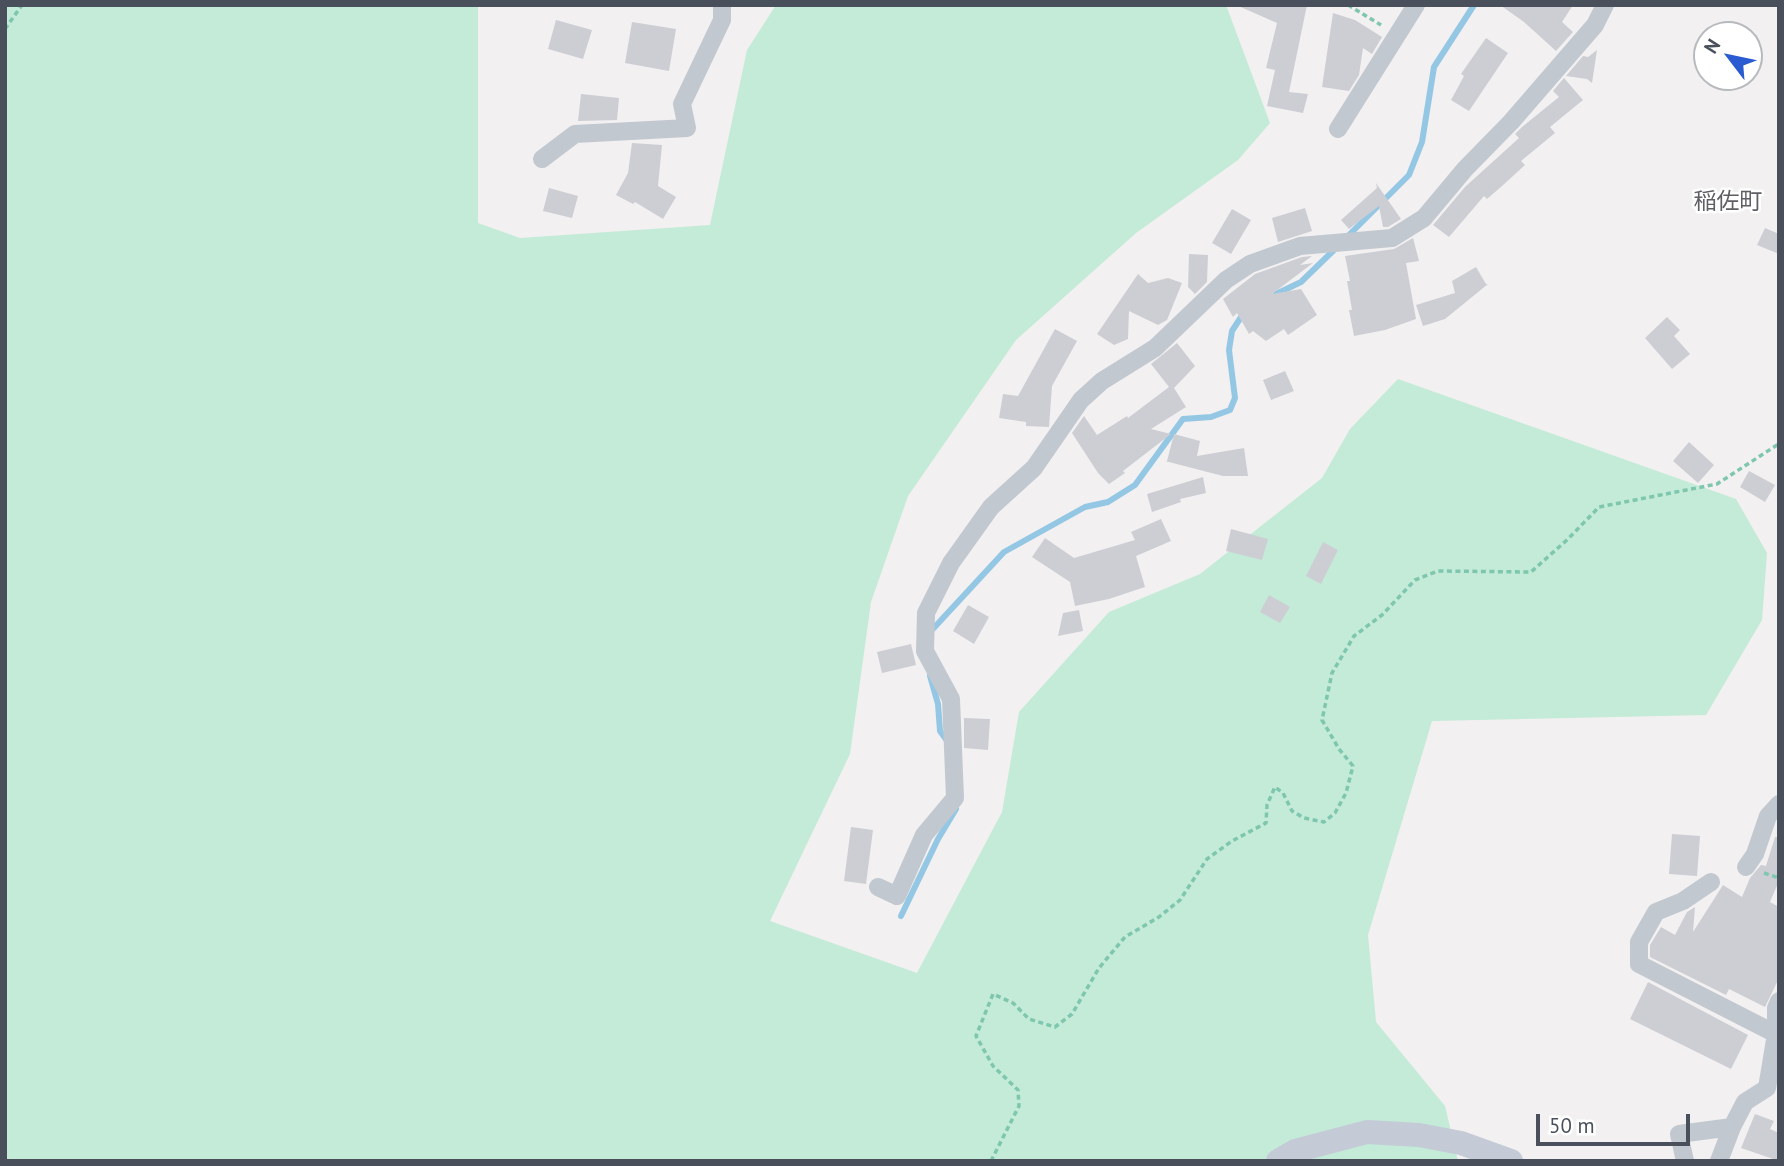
<!DOCTYPE html>
<html>
<head>
<meta charset="utf-8">
<style>
  body { margin:0 }
  #map { position:relative; width:1784px; height:1166px; overflow:hidden; background:#f2f0f0; font-family:"PT Sans",sans-serif }
  canvas { display:block }
  .frame { position:absolute; inset:0; border:7px solid #49505b; pointer-events:none }
  .north { position:absolute; left:1693px; top:21px; width:70px; height:70px; box-sizing:border-box; background:#fff; border:2px solid #b6b9bd; border-radius:50%; rotate:302deg; font-size:19px; font-weight:700; line-height:28px; text-align:center; color:#49505b }
  .north::after { content:''; display:block; margin:auto; width:24px; height:32px; background:#2b5bd1; clip-path:polygon(50% 0,100% 100%,50% 72%,0 100%) }
  .scale { position:absolute; left:1536px; top:1114px; width:154px; height:32px; box-sizing:border-box; border:4px solid #49505b; border-top:0; padding-left:9px; font-size:21px; line-height:24px; white-space:nowrap; color:#49505b; -webkit-text-stroke:5px #fff; paint-order:stroke }
</style>
</head>
<body>
<div id="map">
<canvas width="1784" height="1166"></canvas>
<div class="frame"></div>
<div class="north">N</div>
<div class="scale">50 m</div>
</div>
<script>
const ctx = document.querySelector('canvas').getContext('2d');
ctx.lineJoin = 'round';
function fillPath(path, color) { ctx.fillStyle = color; ctx.fill(path, 'evenodd'); }
const toPath = rows => new Path2D(rows.map(r => 'M' + r).join(''));
function strokePath(path, color, width, dash) { ctx.strokeStyle = color; ctx.lineWidth = width; ctx.lineCap = dash ? 'butt' : 'round'; ctx.setLineDash(dash || []); ctx.stroke(path); }
function drawText(font, color, halo, rows, align = 'center') {
  ctx.font = font + ' "PT Sans","Noto Sans JP",sans-serif'; ctx.lineWidth = 5; ctx.setLineDash([]); ctx.textBaseline = 'middle'; ctx.strokeStyle = halo; ctx.fillStyle = color; for (const [text, x, y, turn = 0] of rows) {
    ctx.save(); ctx.translate(x, y); ctx.rotate((+turn || 0) * Math.PI / 180); ctx.textAlign = isNaN(turn) ? turn : align; if (halo) ctx.strokeText(text, 0, 0); ctx.fillText(text, 0, 0); ctx.restore();
  }
}
const green = toPath([
  [5,5,478,5,478,223,520,238,710,225,747,50,776,5,1226,5,1270,123,1238,160,1136,233,1016,340,908,496,871,602,850,754,770,921,917,973,1002,812,1019,712,1109,612,1200,574,1322,478,1350,429,1398,379,1736,499,1767,553,1762,620,1706,715,1432,721,1368,935,1376,1022,1445,1106,1458,1161,5,1161]
]);
const stream = toPath([
  [1346,238,1409,175,1422,142,1434,67,1474,5],
  [1276,294,1301,282,1336,248],
  [931,631,1004,552,1085,507,1108,502,1135,485,1183,419,1211,417,1230,410,1235,398,1229,350,1232,331,1243,314],
  [930,676,938,704,940,731,948,742],
  [901,916,938,839,956,809]
]);
const building = toPath([
  [1236,5,1307,5,1289,92,1308,94,1303,113,1267,106,1275,70,1266,68,1277,23],
  [1500,5,1573,5,1562,22,1573,32,1556,51,1524,22],
  [1333,13,1355,20,1382,37,1372,54,1363,48,1359,75,1349,91,1322,87],
  [556,20,592,30,583,59,548,49],
  [632,22,676,29,669,71,625,63],
  [1486,38,1508,53,1469,111,1451,100,1464,76,1461,74],
  [1597,50,1592,83,1587,79,1566,76,1583,56,1588,57],
  [1564,78,1583,100,1550,127,1555,133,1521,161,1525,165,1502,186,1487,199,1484,196,1449,237,1433,225,1465,187,1519,138,1515,134,1522,127,1559,97,1553,91],
  [581,94,619,98,617,120,578,121],
  [632,143,662,145,658,186,676,197,663,219,635,202,633,204,616,195,628,173],
  [1376,183,1401,219,1388,227,1383,227,1379,206,1349,229,1341,220,1377,188],
  [549,188,578,196,572,218,543,211],
  [1305,208,1312,231,1278,242,1272,218],
  [1232,209,1251,220,1231,254,1212,243],
  [1765,228,1779,234,1779,254,1757,245],
  [1413,238,1419,261,1406,263,1416,319,1385,330,1354,336,1349,310,1352,310,1347,281,1350,281,1345,256,1394,249],
  [1189,254,1208,255,1207,282,1195,294,1188,287],
  [1312,256,1300,265,1313,263,1272,294,1301,289,1317,315,1288,335,1284,329,1266,341,1253,331,1249,334,1237,313,1233,317,1223,299,1255,274,1302,257],
  [1476,267,1486,284,1488,284,1445,319,1423,326,1416,305,1455,293,1452,281],
  [1138,274,1148,283,1168,278,1182,283,1167,320,1158,325,1129,311,1128,339,1114,345,1097,334],
  [1667,317,1680,330,1674,336,1690,354,1672,369,1645,338],
  [1055,329,1077,341,1052,386,1049,427,1026,426,1026,422,999,418,1003,394,1018,396],
  [1177,343,1195,366,1174,388,1186,407,1151,429,1171,434,1123,471,1125,473,1109,484,1098,473,1072,433,1084,416,1097,435,1127,416,1128,418,1169,387,1151,364],
  [1285,371,1294,391,1271,400,1263,380],
  [1174,434,1200,441,1197,456,1244,448,1248,476,1223,476,1165,461,1167,461],
  [1689,442,1714,465,1698,483,1673,461],
  [1749,471,1775,485,1765,502,1740,487],
  [1203,477,1206,493,1180,499,1181,502,1152,512,1147,494],
  [1161,519,1171,541,1136,556,1145,587,1109,599,1075,606,1070,582,1032,557,1045,538,1074,558,1135,540,1131,532],
  [1231,529,1268,539,1262,560,1226,551],
  [1323,542,1338,550,1321,584,1306,576],
  [1269,595,1290,607,1280,623,1260,612],
  [968,605,989,617,974,644,953,631],
  [1079,610,1083,631,1058,636,1063,613],
  [911,644,916,665,882,673,877,652],
  [964,718,990,719,988,750,964,748],
  [851,827,873,830,866,884,844,881],
  [1672,834,1700,836,1697,876,1669,874],
  [1775,837,1779,837,1779,881,1770,902,1779,907,1779,978,1765,1007,1729,989,1726,995,1650,957,1650,945,1661,927,1675,935,1687,912,1695,907,1693,932,1723,885,1742,897,1750,878,1761,865,1766,866],
  [1648,982,1748,1035,1731,1069,1630,1019],
  [1755,1114,1774,1121,1770,1129,1779,1133,1779,1161,1741,1148]
]);
const path = toPath([
  [1348,5,1381,25],
  [5,29,22,5],
  [1764,873,1779,878],
  [991,1161,1019,1106,1018,1090,993,1066,976,1036,993,994,1013,1003,1029,1019,1055,1027,1072,1014,1099,968,1125,937,1159,917,1180,900,1207,859,1232,841,1266,823,1267,805,1275,787,1283,793,1292,811,1304,818,1324,822,1335,813,1346,793,1353,766,1339,749,1322,720,1332,673,1354,636,1382,615,1415,580,1438,571,1531,572,1568,539,1599,507,1717,484,1777,445,1779,447]
]);
const street = toPath([
  [1338,129,1416,5],
  [542,159,575,134,687,128,682,104,722,20,722,5],
  [1746,867,1755,854,1768,816,1779,804],
  [1711,882,1683,901,1656,912,1639,942,1639,964,1776,1034],
  [878,887,897,896,924,835,955,798,951,699,925,651,926,613,951,563,991,507,1034,468,1081,400,1102,381,1155,348,1226,280,1250,264,1300,246,1392,238,1424,218,1465,169,1511,122,1595,25,1605,5],
  [1685,1161,1679,1134,1732,1127,1745,1102,1767,1088,1776,1034,1776,1008,1779,1001],
  [1719,1161,1732,1127]
]);
const secondary = toPath([
  [1278,1161,1295,1151,1367,1132,1419,1135,1461,1143,1511,1161]
]);
const quarterNames = [
  ["稲佐町",1728,202]
];
fillPath(green, '#c3ebd8');
strokePath(stream, '#94c7e4', 6);
fillPath(building, '#cdced4');
strokePath(path, '#7ec6ad', 3.5, [5, 3.5]);
strokePath(street, '#c2c8d0', 18);
strokePath(secondary, '#c4cad6', 24);
drawText('23px', '#5d5f64', '#fff', quarterNames);
</script>
</body>
</html>
